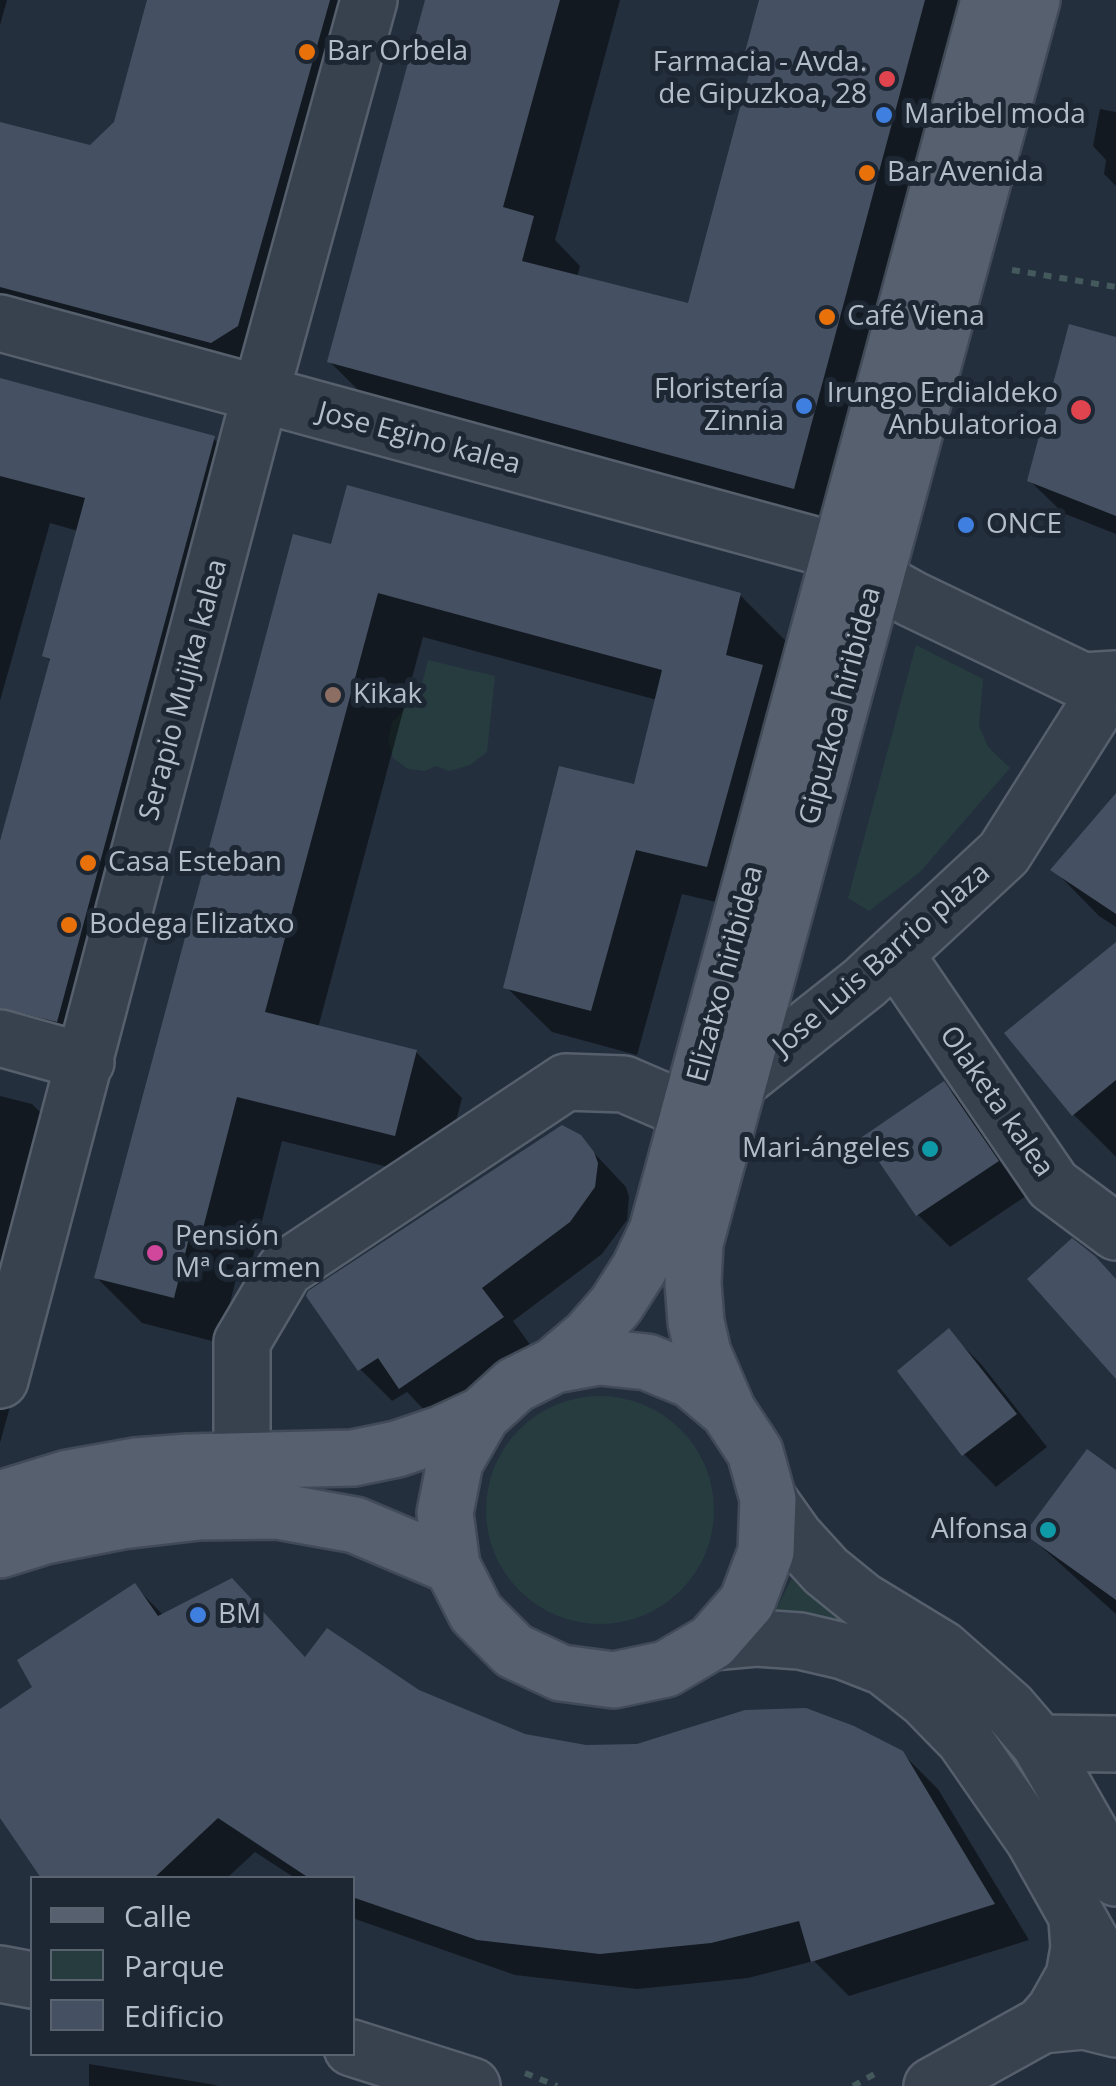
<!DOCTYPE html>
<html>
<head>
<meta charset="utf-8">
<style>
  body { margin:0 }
  #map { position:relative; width:1116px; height:2086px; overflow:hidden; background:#242f3e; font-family:"Open Sans",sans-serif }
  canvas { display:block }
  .legend { position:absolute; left:30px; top:1876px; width:325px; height:180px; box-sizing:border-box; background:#1d2633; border:2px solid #59626f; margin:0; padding:12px 18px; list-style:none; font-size:30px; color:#b4bcc9 }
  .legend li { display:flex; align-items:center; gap:20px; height:50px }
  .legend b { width:50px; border:2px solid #59626f }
</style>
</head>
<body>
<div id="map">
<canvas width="1116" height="2086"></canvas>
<ul class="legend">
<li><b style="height:12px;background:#56606e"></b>Calle</li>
<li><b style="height:28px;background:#263c3f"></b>Parque</li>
<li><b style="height:28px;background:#455162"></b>Edificio</li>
</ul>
</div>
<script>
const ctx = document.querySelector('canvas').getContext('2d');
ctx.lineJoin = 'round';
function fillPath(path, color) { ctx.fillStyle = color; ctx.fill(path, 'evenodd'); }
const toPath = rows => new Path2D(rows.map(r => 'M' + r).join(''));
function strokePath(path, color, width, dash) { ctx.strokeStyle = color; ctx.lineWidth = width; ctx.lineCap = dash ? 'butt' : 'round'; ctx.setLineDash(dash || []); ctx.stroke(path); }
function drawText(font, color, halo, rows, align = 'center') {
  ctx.font = font + ' "Open Sans",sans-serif'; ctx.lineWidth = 10; ctx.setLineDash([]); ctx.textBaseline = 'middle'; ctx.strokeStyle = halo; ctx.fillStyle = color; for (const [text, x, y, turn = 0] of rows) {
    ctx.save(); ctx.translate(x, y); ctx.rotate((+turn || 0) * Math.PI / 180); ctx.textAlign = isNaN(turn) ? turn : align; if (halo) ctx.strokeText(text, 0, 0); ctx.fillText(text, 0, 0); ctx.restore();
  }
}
const green = toPath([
  [916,645,983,679,979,726,988,747,1010,768,920,872,869,911,848,898],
  [428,660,495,676,487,752,470,765,449,771,436,766,425,771,408,769,393,758,388,740,392,722,409,704,417,704],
  '486 1510a114 114 0 1 1 228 0a114 114 0 1 1-228 0Z',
  [793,1576,865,1633,831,1618,775,1612]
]);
const shadow = toPath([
  [0,0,7,0,0,25],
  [150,0,391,0,260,390,0,321,0,124,109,153],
  [427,0,620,0,555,240,580,266,577,278,689,306,755,63,747,55,762,0,986,0,841,535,377,409,329,361],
  [1100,109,1116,112,1116,186,1104,174,1106,160,1093,146],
  [1116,343,1116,534,1063,513,1030,481],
  [0,381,213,438,261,486,105,1068,0,1040,0,854,51,662,44,655,78,531,50,523,0,701],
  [333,547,740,595,786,641,776,681,807,713,753,911,682,894,637,1055,552,1032,506,987,635,787,657,700,423,637,318,1028,416,1052,462,1098,441,1180,282,1141,247,1281,236,1279,220,1343,142,1323,96,1277],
  [1116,797,1116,927,1099,916,1054,870],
  [1116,945,1116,1157,1073,1114],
  [944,1084,976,1116,1029,1194,950,1247,918,1215],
  [0,1096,32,1104,80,1152,0,1443],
  [579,1137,626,1187,629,1197,627,1220,602,1254,513,1321,534,1350,433,1419,407,1392,392,1401,360,1369],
  [949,1332,981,1364,1047,1447,996,1487,964,1454,901,1372],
  [1116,1474,1116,1614,1027,1534],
  [232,1581,307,1659,418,1693,524,1736,585,1748,902,1753,938,1789,1029,1940,849,1996,814,1961,748,1978,637,1989,515,1975,358,1920,352,1917,352,1878,295,1878,255,1852,227,1878,44,1878,0,1813,0,1712,36,1688,135,1586,164,1616],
  [89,2064,210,2084,219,2086,89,2086]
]);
const building = toPath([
  [147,0,330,0,238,326,211,343,0,287,0,122,90,145,114,122],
  [425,0,560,0,503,207,534,216,522,261,688,303,753,59,744,56,759,0,925,0,794,489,327,362],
  [1069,324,1116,337,1116,516,1027,481],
  [0,378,215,436,57,1022,0,1008,0,841,50,659,42,656,85,498,0,476],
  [347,485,741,593,726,655,763,665,707,867,636,850,591,1011,503,988,559,766,634,784,662,670,378,593,265,1012,417,1050,395,1136,237,1097,201,1236,190,1234,174,1298,94,1278,293,534,331,544],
  [1116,793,1116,914,1050,870],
  [1116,942,1116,1080,1072,1116,1004,1033],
  [944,1081,999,1161,916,1216,862,1137],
  [562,1125,581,1135,594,1152,598,1163,595,1187,570,1222,482,1288,504,1317,399,1389,378,1358,358,1371,306,1296,308,1291],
  [1072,1238,1095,1256,1116,1279,1116,1379,1027,1279],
  [949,1328,1017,1414,962,1456,897,1371],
  [1087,1449,1116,1470,1116,1600,1024,1534],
  [232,1578,305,1657,327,1628,419,1690,525,1734,586,1745,637,1744,745,1710,806,1708,854,1726,903,1751,995,1904,811,1962,799,1921,711,1943,600,1954,477,1940,352,1897,352,1878,309,1878,218,1818,154,1878,41,1878,0,1818,0,1709,32,1687,17,1660,135,1583,158,1616]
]);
const path = toPath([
  [1012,270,1116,287],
  [525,2073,557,2086],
  [853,2086,878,2072]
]);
const minor = toPath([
  [0,323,840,552,876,579,912,599,1083,681,1116,679],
  [895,954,1053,1185,1116,1232],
  [0,1038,86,1062],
  [739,1082,864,983,1004,853,1114,679],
  [0,1380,260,396,369,0],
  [242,1460,242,1342,285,1269,566,1082,624,1084,689,1112],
  [768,1499,795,1537,826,1571,863,1601,942,1649,1009,1708,1039,1743,1116,1878],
  [712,1642,756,1638,800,1641,843,1651,884,1667,926,1700,964,1739,1034,1840,1116,1986],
  [1039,1743,1116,1744],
  [0,1974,32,1980],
  [1042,2025,1084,2021,1116,2029],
  [352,2048,472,2086],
  [932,2086,1042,2025,1055,2010,1074,1976,1079,1948,1077,1920]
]);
const major = toPath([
  [728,1411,703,1353,696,1322,693,1283,695,1243,1032,0],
  [482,1415,455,1462,445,1513,452,1566,476,1613,514,1651,561,1673,614,1680,666,1669,712,1642,747,1602,766,1552,768,1499,755,1452,728,1411,691,1380,647,1362,599,1357,555,1365],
  [0,1499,68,1478,135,1466,188,1462,353,1458,397,1449,441,1434,482,1415,515,1385,555,1365,588,1337,616,1305,639,1269,657,1231,989,0],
  [0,1550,45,1536,122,1521,199,1512,277,1511,355,1525,452,1566]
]);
const markers = [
  [307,52,10,"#e8710a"],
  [887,79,10,"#e0444e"],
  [884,115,10,"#3f7fe0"],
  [867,173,10,"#e8710a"],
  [827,317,10,"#e8710a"],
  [804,406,10,"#3f7fe0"],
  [1081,410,12,"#e0444e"],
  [966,525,10,"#3f7fe0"],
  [333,695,10,"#8d6e63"],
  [88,863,10,"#e8710a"],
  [69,925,10,"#e8710a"],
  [930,1149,10,"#0f9aa8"],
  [155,1253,10,"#d1479c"],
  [1048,1530,10,"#0f9aa8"],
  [198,1615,10,"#3f7fe0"]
];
const poiNames = [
  ["Bar Orbela",327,52],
  ["Farmacia - Avda.",867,63,"right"],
  ["de Gipuzkoa, 28",867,95,"right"],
  ["Maribel moda",904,115],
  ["Bar Avenida",887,173],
  ["Café Viena",847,317],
  ["Floristería",784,390,"right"],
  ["Zinnia",784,422,"right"],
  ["Irungo Erdialdeko",1058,394,"right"],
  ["Anbulatorioa",1058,426,"right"],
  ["ONCE",986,525],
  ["Kikak",353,695],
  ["Casa Esteban",108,863],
  ["Bodega Elizatxo",89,925],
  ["Mari-ángeles",910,1149,"right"],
  ["Pensión",175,1237],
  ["Mª Carmen",175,1269],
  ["Alfonsa",1028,1530,"right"],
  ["BM",218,1615]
];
const streetNames = [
  ["Jose Egino kalea",419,439,15],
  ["Serapio Mujika kalea",184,690,-75],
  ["Gipuzkoa hiribidea",841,706,-75],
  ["Jose Luis Barrio plaza",882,960,-41],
  ["Elizatxo hiribidea",726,974,-75],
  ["Olaketa kalea",996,1102,55]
];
fillPath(green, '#263c3f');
fillPath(shadow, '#0007');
fillPath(building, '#455162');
strokePath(minor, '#565f6c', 60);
strokePath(major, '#414a57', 60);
strokePath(path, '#44595c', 6, [8, 8]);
strokePath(minor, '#38414e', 55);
strokePath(major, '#56606e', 55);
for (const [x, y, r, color] of markers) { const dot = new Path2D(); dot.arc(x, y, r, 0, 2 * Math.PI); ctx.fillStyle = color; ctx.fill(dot); strokePath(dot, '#1d2633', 4); }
drawText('28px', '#b4bcc9', '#1d2633', poiNames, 'left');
drawText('28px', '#b4bcc9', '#1d2633', streetNames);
</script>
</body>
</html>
